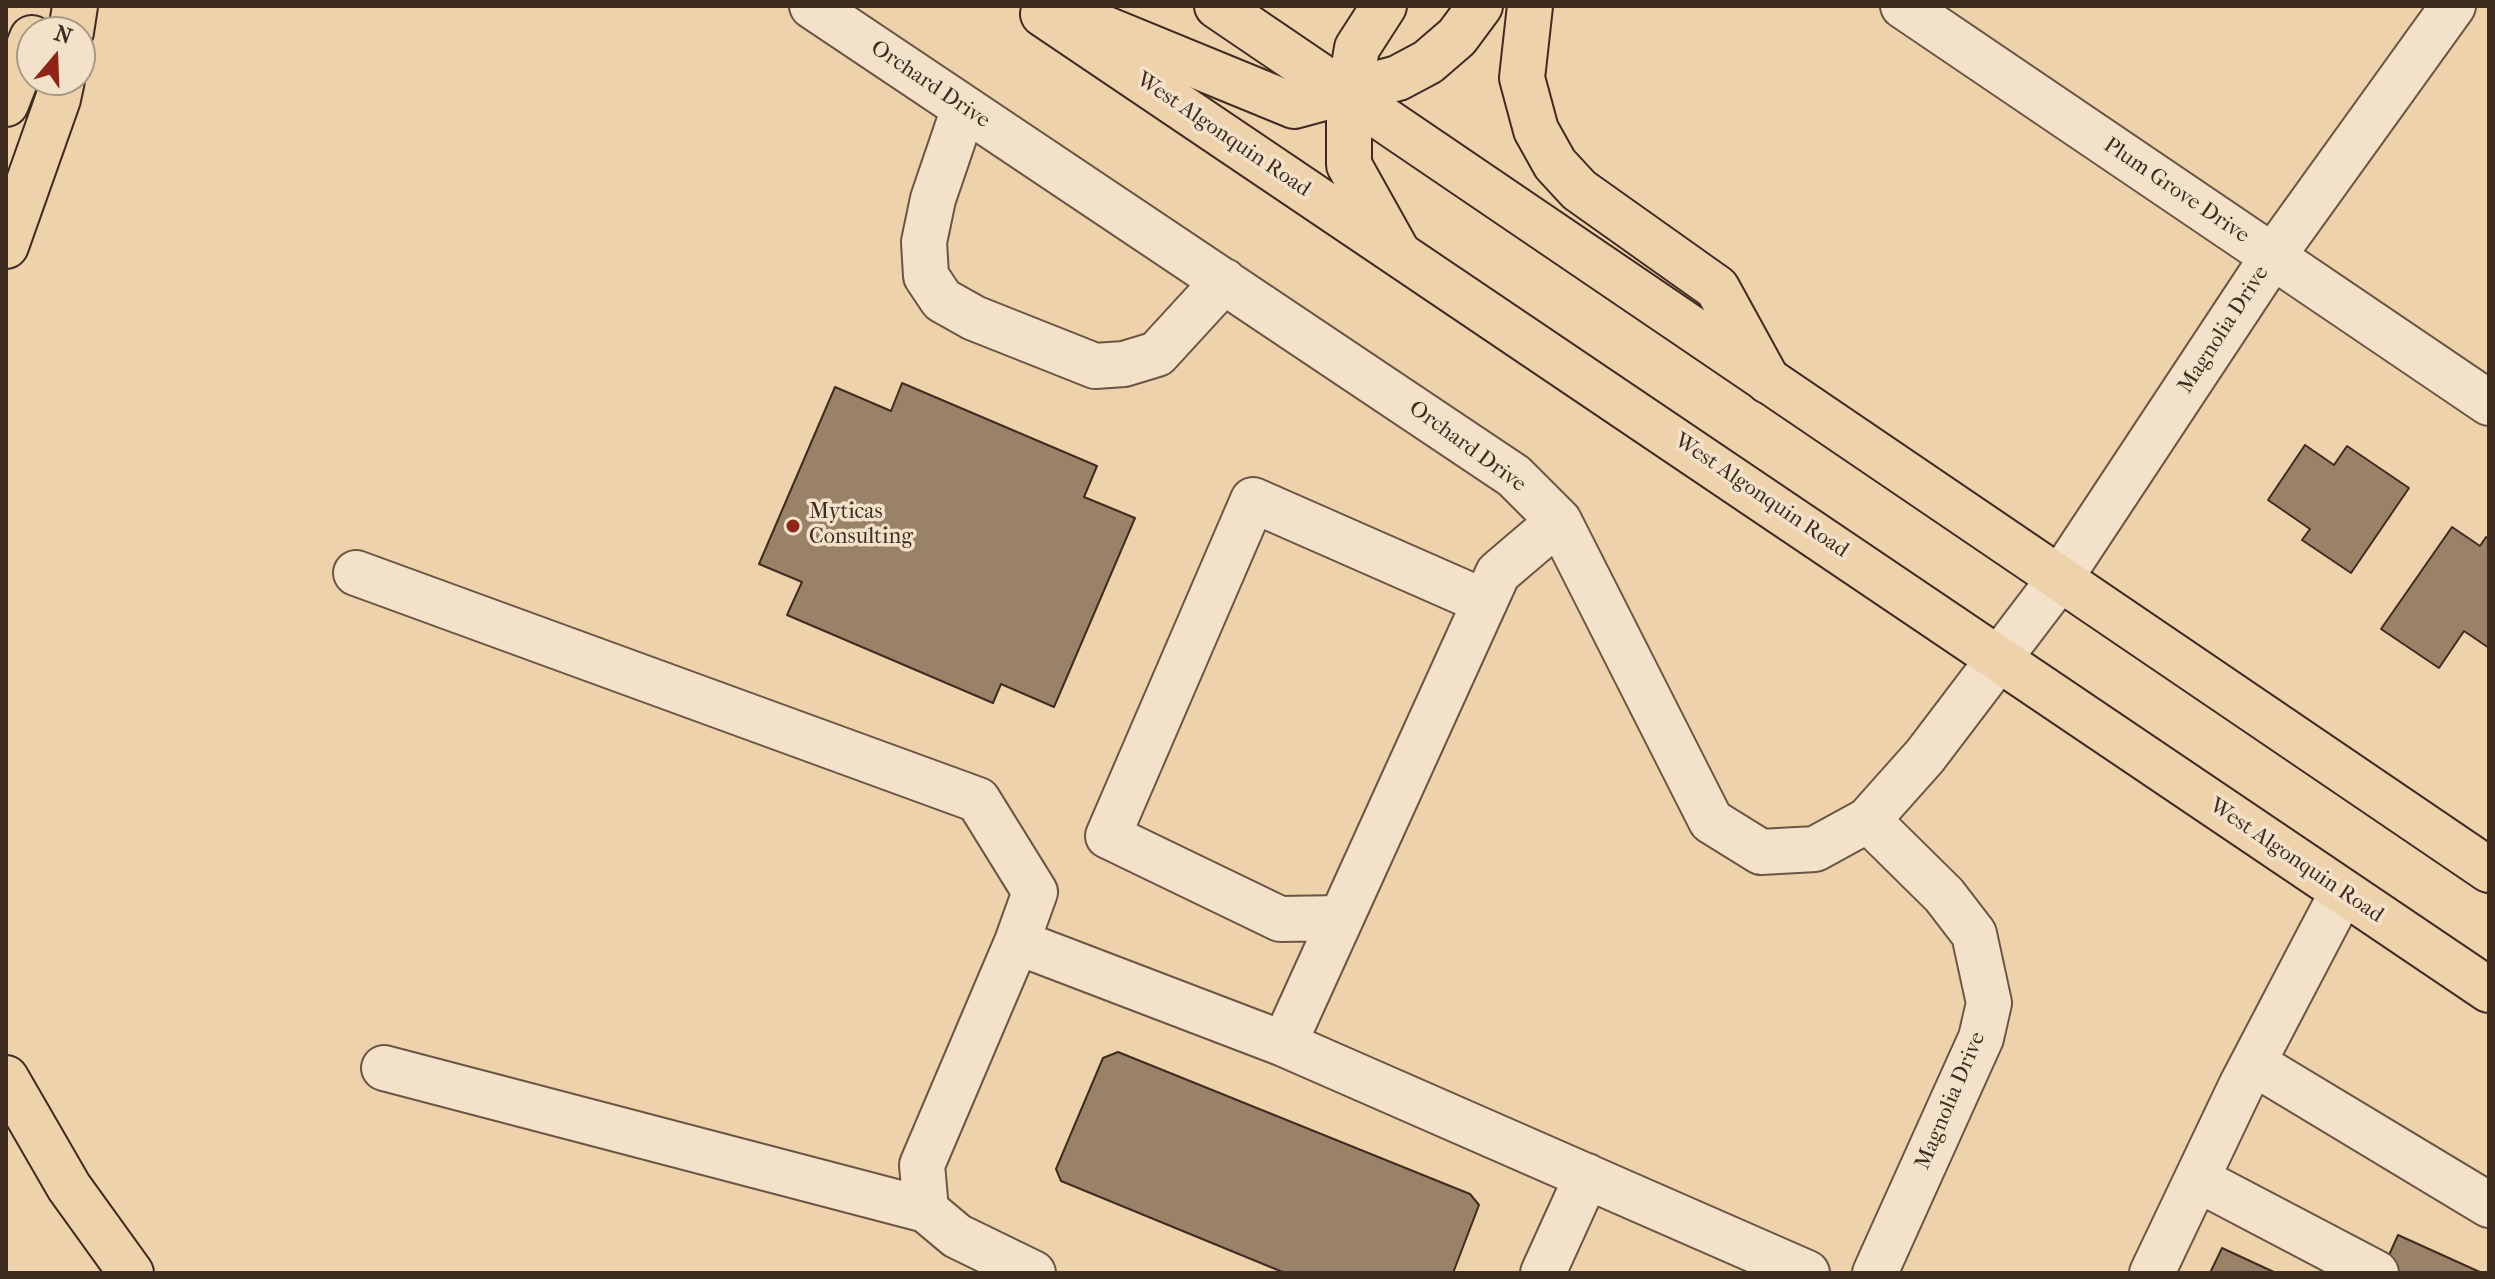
<!DOCTYPE html>
<html>
<head>
<meta charset="utf-8">
<style>
  body { margin:0 }
  #map { position:relative; width:2495px; height:1279px; overflow:hidden; background:#edd2ac; font-family:"IM FELL French Canon",serif }
  canvas { display:block }
  .frame { position:absolute; inset:0; border:8px solid #402b21; pointer-events:none }
  .north { position:absolute; left:16px; top:16px; width:80px; height:80px; box-sizing:border-box; background:#f3e2c9; border:2px solid #ab9986; border-radius:50%; rotate:19deg; font-size:22px; font-weight:700; line-height:32px; text-align:center; color:#402b21 }
  .north::after { content:''; display:block; margin:auto; width:28px; height:36px; background:#8f2418; clip-path:polygon(50% 0,100% 100%,50% 72%,0 100%) }
</style>
</head>
<body>
<div id="map">
<canvas width="2495" height="1279"></canvas>
<div class="frame"></div>
<div class="north">N</div>
</div>
<script>
const ctx = document.querySelector('canvas').getContext('2d');
ctx.lineJoin = 'round';
function fillPath(path, color) { ctx.fillStyle = color; ctx.fill(path, 'evenodd'); }
const toPath = rows => new Path2D(rows.map(r => 'M' + r).join(''));
function strokePath(path, color, width, dash) { ctx.strokeStyle = color; ctx.lineWidth = width; ctx.lineCap = dash ? 'butt' : 'round'; ctx.setLineDash(dash || []); ctx.stroke(path); }
function drawText(font, color, halo, rows, align = 'center') {
  ctx.font = font + ' "IM FELL French Canon",serif'; ctx.lineWidth = 7; ctx.setLineDash([]); ctx.textBaseline = 'middle'; ctx.strokeStyle = halo; ctx.fillStyle = color; for (const [text, x, y, turn = 0] of rows) {
    ctx.save(); ctx.translate(x, y); ctx.rotate((+turn || 0) * Math.PI / 180); ctx.textAlign = isNaN(turn) ? turn : align; if (halo) ctx.strokeText(text, 0, 0); ctx.fillText(text, 0, 0); ctx.restore();
  }
}
const building = toPath([
  [902,383,1097,466,1084,497,1135,518,1054,707,1001,684,993,703,787,615,802,582,759,564,835,387,891,411,902,383],
  [2305,445,2334,465,2347,446,2409,488,2351,573,2302,540,2310,529,2268,500,2305,445],
  [2452,527,2480,546,2486,537,2489,539,2489,648,2464,631,2439,668,2381,629,2452,527],
  [1118,1052,1470,1194,1479,1205,1453,1273,1285,1273,1061,1181,1056,1169,1103,1058,1118,1052],
  [2398,1235,2482,1273,2381,1273,2398,1235],
  [2222,1248,2276,1273,2210,1273,2222,1248]
]);
const minor = toPath([
  [812,6,1514,476,1559,521,1711,821,1761,852,1815,849,1868,820,1925,756,2061,577,2273,256,2453,6],
  [1903,6,2489,403],
  [964,108,933,199,924,242,926,276,942,300,974,318,1095,366,1124,364,1157,354,1224,281],
  [1559,521,1498,573,1284,1044,1807,1273],
  [356,573,978,800,1035,892,1017,942],
  [1868,820,1944,895,1974,934,1989,1003,1981,1038,1875,1273],
  [1341,918,1280,919,1108,836,1253,500,1485,602],
  [2255,1064,2489,1205],
  [384,1068,926,1210],
  [2197,1179,2376,1273],
  [1033,1273,957,1236,926,1210,922,1165,1017,942,1284,1044],
  [1543,1273,1587,1176],
  [2152,1273,2241,1086,2342,893]
]);
const major = toPath([
  [1217,6,2489,870],
  [1043,14,2489,990]
]);
const highway = toPath([
  [1050,6,1294,106,1398,78,1428,62,1457,37,1480,6],
  [1384,6,1357,48,1349,94,1349,165,1397,251],
  [1530,6,1522,78,1536,130,1555,164,1579,190,1717,288,1768,381],
  [71,32,75,6],
  [6,104,32,38],
  [6,246,58,99,62,80],
  [6,1078,69,1187,131,1273]
]);
const markers = [
  [793,526,8,"#8f2418"]
];
const streetNames = [
  ["Orchard Drive",930,85,34],
  ["West Algonquin Road",1223,135,34],
  ["Plum Grove Drive",2176,191,34],
  ["Magnolia Drive",2224,330,-57],
  ["Orchard Drive",1467,447,36],
  ["West Algonquin Road",1761,496,34],
  ["West Algonquin Road",2296,861,34],
  ["Magnolia Drive",1951,1101,-67]
];
const poiNames = [
  ["Myticas",809,513],
  ["Consulting",809,538]
];
fillPath(building, '#9a8269');
strokePath(building, '#402b21', 2);
strokePath(minor, '#6b5544', 48);
strokePath(major, '#402b21', 48);
strokePath(highway, '#402b21', 48);
strokePath(minor, '#f3e2c9', 44);
strokePath(major, '#edd2ac', 44);
strokePath(highway, '#edd2ac', 44);
for (const [x, y, r, color] of markers) { const dot = new Path2D(); dot.arc(x, y, r, 0, 2 * Math.PI); ctx.fillStyle = color; ctx.fill(dot); strokePath(dot, '#f3e2c9', 3); }
drawText('22px', '#402b21', '#f3e2c9', streetNames);
drawText('22px', '#402b21', '#f3e2c9', poiNames, 'left');
</script>
</body>
</html>
